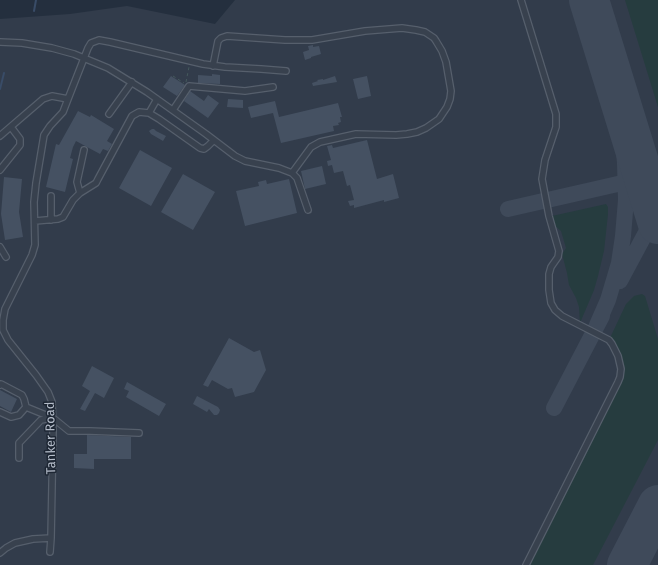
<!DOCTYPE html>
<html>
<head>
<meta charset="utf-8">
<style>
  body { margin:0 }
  canvas { display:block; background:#242f3e }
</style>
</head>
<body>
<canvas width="658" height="565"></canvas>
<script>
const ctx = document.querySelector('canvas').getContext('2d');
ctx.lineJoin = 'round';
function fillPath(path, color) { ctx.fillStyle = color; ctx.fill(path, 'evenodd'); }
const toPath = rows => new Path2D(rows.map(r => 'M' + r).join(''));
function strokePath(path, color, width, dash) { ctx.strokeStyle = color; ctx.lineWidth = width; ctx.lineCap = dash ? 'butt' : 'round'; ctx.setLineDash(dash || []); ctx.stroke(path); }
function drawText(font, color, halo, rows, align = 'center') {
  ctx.font = font + ' "Fira Sans",sans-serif'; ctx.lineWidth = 3; ctx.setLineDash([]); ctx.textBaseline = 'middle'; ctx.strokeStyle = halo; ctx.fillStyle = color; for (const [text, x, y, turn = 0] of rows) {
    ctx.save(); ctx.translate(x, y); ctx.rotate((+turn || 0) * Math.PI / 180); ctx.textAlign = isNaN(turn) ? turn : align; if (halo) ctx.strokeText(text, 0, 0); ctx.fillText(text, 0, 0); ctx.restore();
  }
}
const airport = toPath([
  [235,0,658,0,658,565,0,565,0,19,70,14,127,6,215,24]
]);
const green = toPath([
  [625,0,658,0,658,107],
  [606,204,608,207,608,214,604,251,598,276,594,290,580,323,579,307,576,298,569,285,567,273,562,254,566,248,561,231,554,225,552,216],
  [642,294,645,296,658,339,658,440,593,565,527,565,623,372,610,338,626,304,634,296]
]);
const stream = toPath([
  [34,11,36,0],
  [0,89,4,73]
]);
const taxiway = toPath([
  [508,209,644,178],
  [620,281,658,210],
  [597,325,608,300,619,263,623,236,626,200,625,163,623,140,619,117,607,57],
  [554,408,602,316]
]);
const runway = toPath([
  [589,0,658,224],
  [627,565,658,505]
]);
const building = toPath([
  [313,45,313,47,319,46,321,54,311,57,311,58,305,60,303,52,309,50,308,46],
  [212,74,220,75,220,84,198,83,198,75,212,76],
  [171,76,185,85,177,96,163,87],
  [335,76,337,82,313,86,312,83,318,81,317,80,323,79,323,80],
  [367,76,371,96,358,99,353,79],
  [190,91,204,101,208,95,219,103,208,118,184,101],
  [228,99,243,100,243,108,227,107],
  [275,101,279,117,338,103,342,117,340,117,341,122,338,123,339,125,333,126,334,131,281,143,273,113,251,118,248,107],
  [78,111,90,117,91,115,114,129,107,141,112,144,108,151,103,149,100,154,76,141,73,147,70,158,73,159,65,192,46,187,56,144,59,145],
  [152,129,154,129,156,131,166,136,163,141,151,134,149,131],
  [367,140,377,179,393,174,399,198,384,202,384,200,354,208,354,205,350,206,348,201,354,200,350,185,347,186,343,171,334,173,332,165,328,166,327,161,331,160,327,146,332,145,333,148],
  [140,150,172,168,151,206,119,188],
  [322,166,326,184,305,189,301,171],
  [183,174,215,192,193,230,161,212],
  [4,177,22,179,19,212,23,237,5,240,1,214],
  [289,179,297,213,245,226,236,191,259,186,258,182,266,180,267,184],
  [229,338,254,352,260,350,266,370,254,392,235,397,232,388,228,389,212,380,208,387,203,385],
  [92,366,114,378,104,398,95,393,85,411,80,409,90,391,82,386],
  [127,382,166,404,159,416,126,397,129,391,124,389],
  [0,390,17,399,11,412,0,406],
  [197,396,218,407,220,410,219,413,217,415,214,415,209,409,207,412,193,404],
  [87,435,131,437,131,459,94,459,94,469,74,468,74,454,87,454]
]);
const path = toPath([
  [173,76,184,83],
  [186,82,189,67]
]);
const minor = toPath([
  [521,0,556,114,556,127,545,160,542,179,549,216,559,251,558,257,551,267,549,274,549,290,551,303,555,310,562,316,609,340,612,344,618,356,621,369,620,377,618,382,526,565],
  [0,42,22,43,52,48,74,54,108,68,147,92,206,134,235,156,245,161,279,168,292,173,297,178,308,210],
  [213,66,218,41,221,38,227,36,285,40,312,40,365,31,402,28,416,30,425,32,434,38,436,41,442,51,446,62,451,91,450,99,447,107,439,119,426,128,417,132,407,134,396,135,356,134,320,142,311,147,292,173],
  [173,110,189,86,245,91,273,87],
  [149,113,159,119,200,148,204,149,208,146,214,140],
  [109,114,132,82],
  [0,136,43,99,52,96,68,99,88,48,91,43,99,40,110,42,203,64,225,67,261,69,286,71],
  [0,170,20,145,20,139,11,127],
  [80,193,77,182,84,150],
  [51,220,51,196],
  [35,221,58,219,63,217,73,200,80,193,96,183,98,179,132,116,139,112,149,113,157,99],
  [0,247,6,257],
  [0,385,1,384,22,395,24,399,26,407,19,415,11,417,0,412],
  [26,407,53,418,69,431,90,431,139,433],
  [19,458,19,443,41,420,52,418],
  [50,552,51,538],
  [0,553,6,548,15,543,33,539,51,538,53,432,52,402,48,392,36,375,8,340,3,330,3,320,5,309,32,255,35,245,34,202,36,183,44,135,50,126,63,112,68,99]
]);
const streetNames = [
  ["Tanker Road",51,438,-91]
];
fillPath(airport, '#323c4b');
fillPath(green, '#263c3f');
strokePath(stream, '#394c67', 2);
strokePath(taxiway, '#3f4a5a', 16);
strokePath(runway, '#3f4a5a', 40);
fillPath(building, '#455162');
strokePath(minor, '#565f6c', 8);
strokePath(path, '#44595c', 1, [3, 3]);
strokePath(minor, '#38414e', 5.5);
drawText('13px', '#b4bcc9', '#1d2633', streetNames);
</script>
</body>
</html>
